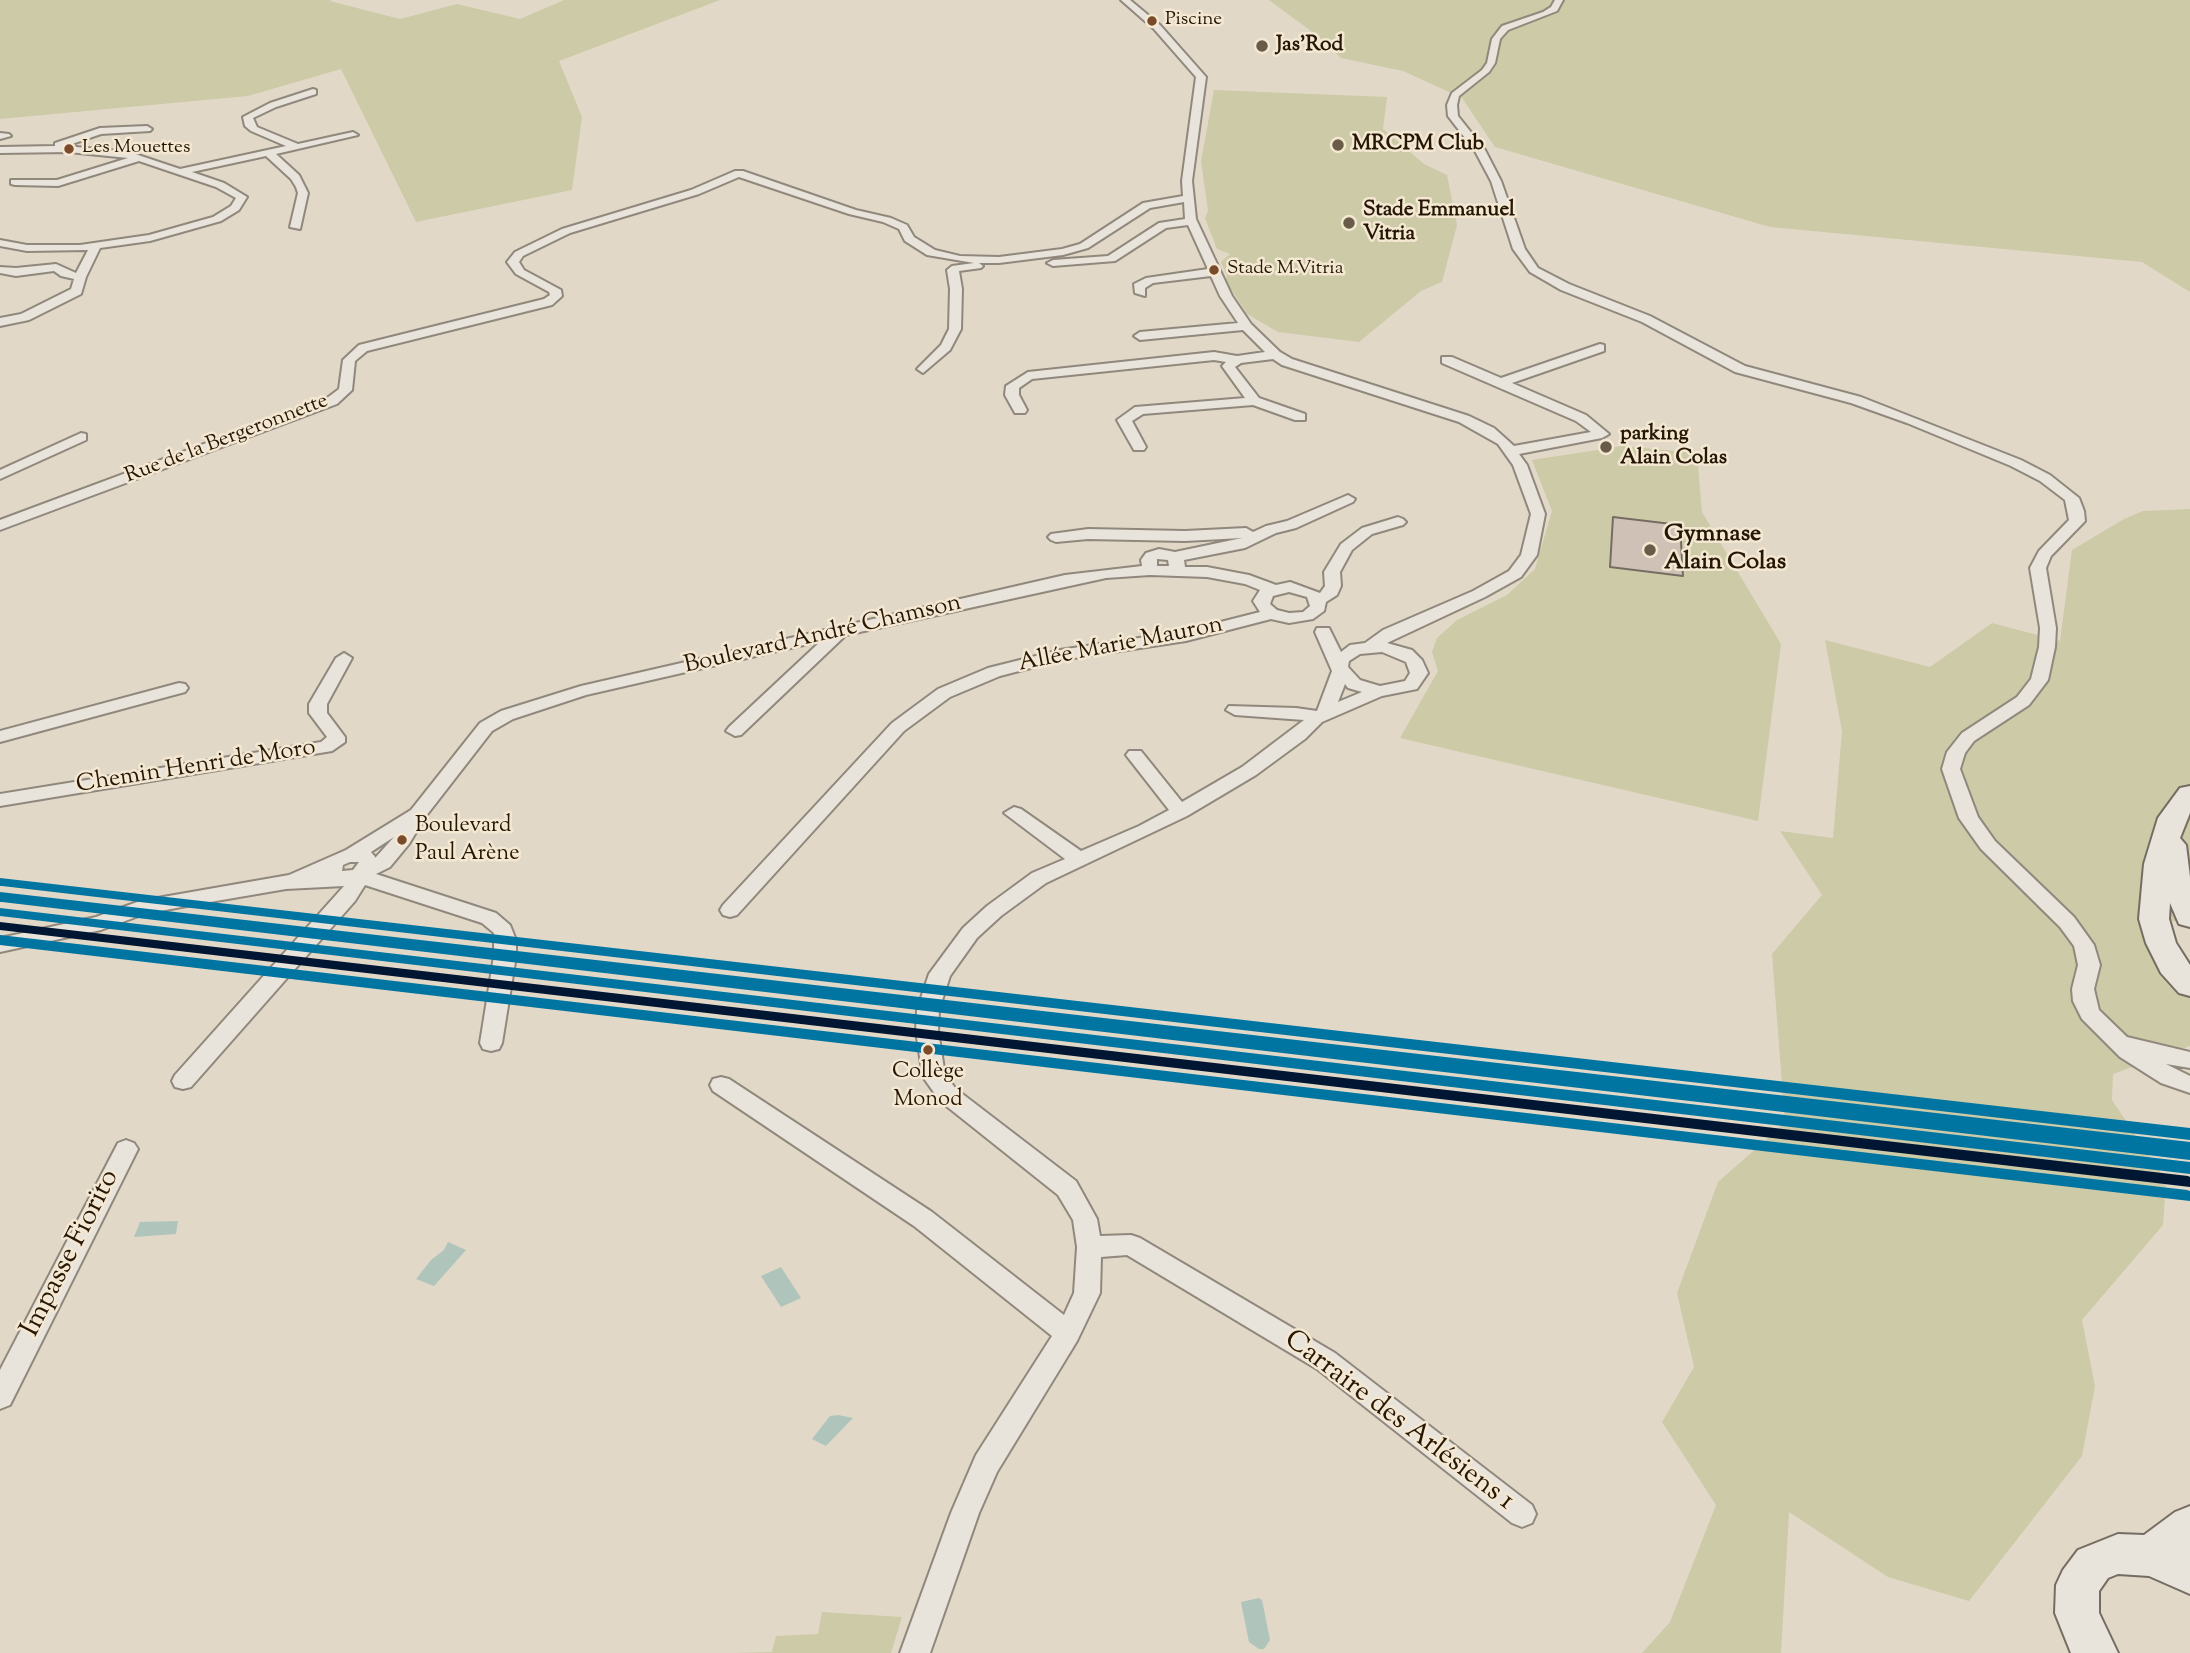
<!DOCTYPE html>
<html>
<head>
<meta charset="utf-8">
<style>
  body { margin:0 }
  canvas { display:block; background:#e2d8c7 }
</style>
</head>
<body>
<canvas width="2190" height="1653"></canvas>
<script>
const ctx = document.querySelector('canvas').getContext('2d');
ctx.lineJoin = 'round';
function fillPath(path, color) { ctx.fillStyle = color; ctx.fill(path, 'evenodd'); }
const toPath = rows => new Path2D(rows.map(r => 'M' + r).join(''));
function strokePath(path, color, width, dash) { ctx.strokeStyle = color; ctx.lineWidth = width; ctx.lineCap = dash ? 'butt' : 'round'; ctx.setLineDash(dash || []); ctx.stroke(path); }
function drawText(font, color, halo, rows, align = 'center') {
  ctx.font = font + ' "Sorts Mill Goudy",serif'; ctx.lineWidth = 5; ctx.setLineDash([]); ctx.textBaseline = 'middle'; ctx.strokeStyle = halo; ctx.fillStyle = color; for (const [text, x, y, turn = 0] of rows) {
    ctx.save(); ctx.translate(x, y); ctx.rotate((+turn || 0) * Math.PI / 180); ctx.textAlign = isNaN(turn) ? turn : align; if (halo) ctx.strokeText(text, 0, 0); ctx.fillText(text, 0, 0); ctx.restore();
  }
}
const green = toPath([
  [0,0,332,0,330,1,400,19,457,4,520,19,564,0,720,0,559,61,582,117,572,190,416,222,341,69,248,96,0,119],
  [1269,0,2190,0,2190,292,2142,262,1770,227,1495,147,1462,98,1403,71,1341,58,1319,37],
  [1214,90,1387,97,1383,129,1424,164,1447,175,1457,225,1442,282,1421,291,1359,342,1278,332,1247,314,1225,280,1227,276,1221,262,1230,254,1217,249,1205,218,1208,211,1201,161],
  [1623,446,1697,453,1702,512,1781,644,1758,821,1400,738,1438,671,1432,652,1437,638,1457,620,1507,595,1535,569,1552,511,1532,460],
  [2190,509,2190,923,2149,918,2190,991,2190,1046,2113,1074,2112,1100,2166,1181,2163,1225,2082,1320,2095,1386,2082,1456,1969,1601,1888,1577,1789,1512,1781,1653,1642,1653,1670,1622,1716,1505,1662,1422,1694,1367,1677,1293,1718,1182,1785,1123,1772,954,1822,895,1780,831,1833,838,1842,731,1825,640,1930,667,1992,623,2060,641,2072,550,2124,519,2143,511],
  [822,1612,902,1617,891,1653,733,1653,772,1652,776,1636,818,1634]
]);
const water = toPath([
  [178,1221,176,1234,134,1237,140,1222],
  [448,1242,466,1250,434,1286,416,1279,431,1260,444,1250],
  [781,1267,801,1298,781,1307,761,1276],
  [838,1415,853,1418,826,1446,812,1439,830,1416],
  [1259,1598,1262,1600,1270,1640,1264,1649,1259,1649,1249,1642,1241,1602]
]);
const building = toPath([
  [1613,517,1680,525,1683,576,1610,567,1613,517]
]);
const street = toPath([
  [1121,0,1130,0,1160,25,1206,77,1192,181,1196,219,1232,296,1251,324,1280,352,1292,359,1469,416,1494,428,1514,446,1591,432,1576,421,1442,363,1442,357,1452,357,1501,378,1600,344,1604,345,1604,351,1512,383,1586,415,1609,434,1602,438,1519,454,1527,465,1545,514,1537,555,1521,577,1485,597,1387,643,1412,650,1422,660,1428,673,1417,689,1382,696,1322,722,1305,739,1256,775,1187,816,1046,883,1001,916,977,938,950,976,939,1010,938,1031,945,1075,956,1089,1076,1181,1097,1219,1100,1236,1131,1235,1140,1238,1335,1353,1532,1505,1536,1514,1532,1523,1522,1527,1512,1523,1317,1369,1127,1255,1101,1257,1100,1293,1077,1341,997,1472,979,1513,930,1653,900,1653,951,1513,976,1455,1052,1336,914,1226,713,1091,710,1085,713,1079,721,1077,729,1079,932,1212,1064,1315,1074,1293,1077,1247,1073,1220,1058,1195,940,1101,923,1077,916,1031,917,1010,929,974,963,928,987,906,1032,873,1065,859,1004,813,1014,807,1021,809,1081,851,1139,826,1169,810,1126,755,1129,751,1141,751,1182,802,1242,767,1304,720,1235,715,1226,710,1229,706,1296,708,1317,711,1332,671,1315,632,1317,628,1329,628,1341,652,1350,645,1365,643,1383,630,1473,591,1509,571,1521,555,1531,514,1513,465,1498,444,1459,422,1282,365,1273,359,1241,363,1235,367,1259,398,1305,414,1305,420,1295,420,1253,405,1143,414,1132,421,1146,447,1144,450,1134,450,1117,420,1135,407,1245,398,1222,366,1226,362,1214,360,1032,379,1019,388,1019,395,1027,410,1025,413,1015,413,1005,395,1006,386,1028,372,1214,352,1237,356,1265,352,1243,330,1140,340,1134,336,1140,332,1238,323,1220,296,1211,276,1153,283,1145,288,1145,296,1135,293,1134,284,1146,278,1208,269,1188,225,1166,228,1115,261,1053,266,1047,263,1053,260,1108,256,1159,223,1185,219,1184,202,1150,208,1088,248,1063,255,999,263,979,263,983,266,981,268,959,271,962,289,961,329,950,350,923,373,917,369,941,345,949,329,950,289,947,270,952,266,974,263,927,255,905,241,899,229,883,222,849,214,739,177,699,194,570,233,523,256,519,262,524,270,561,290,562,296,552,305,367,351,355,361,352,390,337,404,0,530,0,520,327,398,339,389,343,360,359,345,544,299,550,295,549,292,516,274,507,262,515,252,562,229,691,190,735,171,743,171,856,210,891,218,907,225,914,237,935,250,960,256,999,257,1062,249,1080,244,1143,203,1183,196,1182,181,1196,77,1154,29,1121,0],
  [1382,652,1406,662,1410,673,1405,681,1380,686,1360,680,1348,667,1349,661,1360,654,1382,652],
  [1345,684,1348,688,1362,692,1338,702,1345,684],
  [1555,0,1563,0,1557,11,1508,30,1500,39,1495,63,1489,72,1459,96,1457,105,1458,116,1485,150,1501,181,1525,249,1538,268,1569,284,1650,316,1745,366,1861,397,2021,460,2050,475,2079,498,2084,511,2085,521,2051,556,2046,568,2056,628,2055,647,2048,680,2029,705,1974,741,1965,753,1960,769,1978,817,1995,841,2074,917,2094,945,2100,965,2094,989,2099,1010,2127,1037,2190,1052,2190,1068,2166,1064,2190,1076,2190,1093,2161,1083,2120,1057,2082,1019,2073,1001,2072,989,2078,965,2074,946,2060,927,1981,849,1959,818,1942,769,1947,752,1962,733,2017,697,2031,679,2039,647,2040,628,2030,568,2039,551,2069,520,2065,500,2040,481,2011,466,1907,423,1851,403,1735,372,1642,322,1561,290,1530,272,1513,249,1491,181,1475,151,1448,116,1447,105,1452,93,1482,70,1487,63,1492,39,1502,26,1543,12,1551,7,1555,0],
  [313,89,316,90,316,94,276,107,253,118,257,127,298,144,353,132,358,135,276,154,299,175,308,193,300,229,290,227,298,193,296,187,291,179,266,156,192,172,224,183,247,197,239,210,221,221,150,241,100,248,86,277,81,294,29,320,0,326,0,318,21,314,71,289,74,279,61,276,54,271,16,276,0,273,0,267,16,268,56,264,76,273,88,250,27,251,0,246,0,240,27,245,80,245,149,235,213,217,231,206,236,198,216,187,139,161,58,186,15,185,11,184,11,180,57,180,128,158,69,152,0,153,0,147,55,146,55,143,100,128,147,126,152,129,150,131,101,134,66,146,129,152,180,169,286,146,251,131,245,126,243,117,270,103,313,89],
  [0,133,9,134,11,136,0,139,0,133],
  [81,433,86,434,86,440,0,479,0,470,81,433],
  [1348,495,1355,499,1353,502,1296,528,1276,533,1245,548,1184,560,1185,567,1207,567,1249,575,1276,585,1290,582,1320,593,1325,586,1324,572,1341,544,1362,528,1398,517,1403,519,1406,522,1403,525,1372,534,1352,550,1340,572,1341,586,1337,595,1326,602,1324,611,1313,619,1289,623,1271,619,1186,641,1061,660,1000,676,950,697,904,731,737,915,730,917,723,915,720,910,723,905,892,723,938,689,988,668,1060,650,1185,631,1260,612,1253,601,1260,590,1245,584,1207,577,1150,575,1106,578,846,635,741,735,735,736,726,731,729,727,821,641,586,695,513,719,492,731,426,816,409,844,390,867,376,874,496,913,510,925,516,940,516,956,502,1043,499,1049,491,1051,483,1049,480,1043,494,956,494,933,482,923,365,885,355,901,191,1087,183,1089,175,1087,172,1081,175,1075,344,886,286,889,187,906,144,914,101,930,0,952,0,938,96,917,140,901,289,875,346,850,411,810,480,723,501,711,581,686,1065,575,1142,566,1141,560,1146,553,1159,549,1175,552,1242,538,1185,541,1088,539,1056,542,1051,540,1048,537,1051,534,1088,529,1185,531,1246,528,1253,532,1266,526,1287,521,1348,495],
  [1157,559,1168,560,1169,566,1157,566,1157,559],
  [1289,592,1307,597,1310,606,1303,612,1289,613,1277,610,1270,604,1273,596,1289,592],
  [394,837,376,857,376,858,371,852,394,837],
  [350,862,359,862,353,870,342,871,343,865,350,862],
  [344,653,352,658,327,704,327,713,345,737,345,742,332,751,0,806,0,794,321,742,327,737,309,713,309,704,336,658,344,653],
  [179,683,185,684,188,688,185,692,0,742,0,731,179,683],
  [126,1140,134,1143,138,1149,10,1405,0,1409,0,1370,118,1143,126,1140]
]);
const secondary = toPath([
  [2190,786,2190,813,2180,838,2186,845,2190,877,2190,927,2179,924,2170,903,2169,919,2176,943,2190,965,2190,996,2179,993,2161,973,2146,943,2139,919,2144,864,2158,818,2180,788,2190,786],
  [2190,1506,2190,1594,2149,1576,2118,1574,2108,1578,2099,1591,2099,1613,2118,1653,2071,1653,2055,1613,2056,1585,2063,1570,2078,1550,2118,1534,2144,1535,2175,1512,2190,1506]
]);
const rail1 = toPath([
  [0,908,2190,1162,2190,1174,0,916,0,908]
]);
const rail2 = toPath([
  [0,922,2188,1176,2190,1177,2190,1187,0,930,0,922]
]);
const rail3 = toPath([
  [0,892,2190,1142,2190,1154,0,900,0,892]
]);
const rail4 = toPath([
  [0,878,2190,1128,2190,1140,2,886,0,886,0,878]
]);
const rail5 = toPath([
  [0,894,2190,1148,2190,1160,2,902,0,902,0,894]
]);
const rail6 = toPath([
  [0,935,2187,1190,2190,1191,2190,1201,0,945,0,935]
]);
const markers = [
  [1152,21,6,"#7a4b2a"],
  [1262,46,7,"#685b48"],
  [1338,145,7,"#685b48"],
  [69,149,6,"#7a4b2a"],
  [1349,223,7,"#685b48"],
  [1214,270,6,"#7a4b2a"],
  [1606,447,7,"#685b48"],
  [1650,550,7,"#685b48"],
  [402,840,6,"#7a4b2a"],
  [928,1050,6,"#7a4b2a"]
];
const farBusnames = [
  ["Piscine",1165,21],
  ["Les Mouettes",82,149],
  ["Stade M.Vitria",1227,270]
];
const farPoinames = [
  ["Jas'Rod",1276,46],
  ["MRCPM Club",1352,145],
  ["Stade Emmanuel",1363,211],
  ["Vitria",1363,235],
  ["parking",1620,435],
  ["Alain Colas",1620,459]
];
const farStreetnames = [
  ["Rue de la Bergeronnette",227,440,-21]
];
const busNames = [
  ["Boulevard",415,827],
  ["Paul Arène",415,855],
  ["Collège",928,1073,"center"],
  ["Monod",928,1101,"center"]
];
const poiNames = [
  ["Gymnase",1664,536],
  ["Alain Colas",1664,564]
];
const streetNames = [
  ["Boulevard André Chamson",823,636,-13],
  ["Allée Marie Mauron",1121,646,-11],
  ["Chemin Henri de Moro",196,768,-9]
];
const nearStreetnames = [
  ["Impasse Fiorito",72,1254,-63],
  ["Carraire des Arlésiens 1",1398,1422,37]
];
fillPath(green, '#cdcaa7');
fillPath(water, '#afc4ba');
fillPath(building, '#d0c1b6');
strokePath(building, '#756d62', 2);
strokePath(street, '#90887c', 4);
strokePath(secondary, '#756d62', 4);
fillPath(street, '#e8e3db');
fillPath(secondary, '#e8e3db');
fillPath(rail1, '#0075a1');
fillPath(rail2, '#011633');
fillPath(rail3, '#0075a1');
fillPath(rail4, '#0075a1');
fillPath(rail5, '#0075a1');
fillPath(rail6, '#0075a1');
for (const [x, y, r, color] of markers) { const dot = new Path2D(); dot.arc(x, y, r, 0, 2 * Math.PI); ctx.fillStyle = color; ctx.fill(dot); strokePath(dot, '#f4e8d3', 2.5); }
drawText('19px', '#261704', '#f4e8d3', farBusnames, 'left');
drawText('bold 21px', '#261704', '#f4e8d3', farPoinames, 'left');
drawText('21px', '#261704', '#f4e8d3', farStreetnames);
drawText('22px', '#261704', '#f4e8d3', busNames, 'left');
drawText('bold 24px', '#261704', '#f4e8d3', poiNames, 'left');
drawText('24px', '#261704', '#f4e8d3', streetNames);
drawText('28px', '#261704', '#f4e8d3', nearStreetnames);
</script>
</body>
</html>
